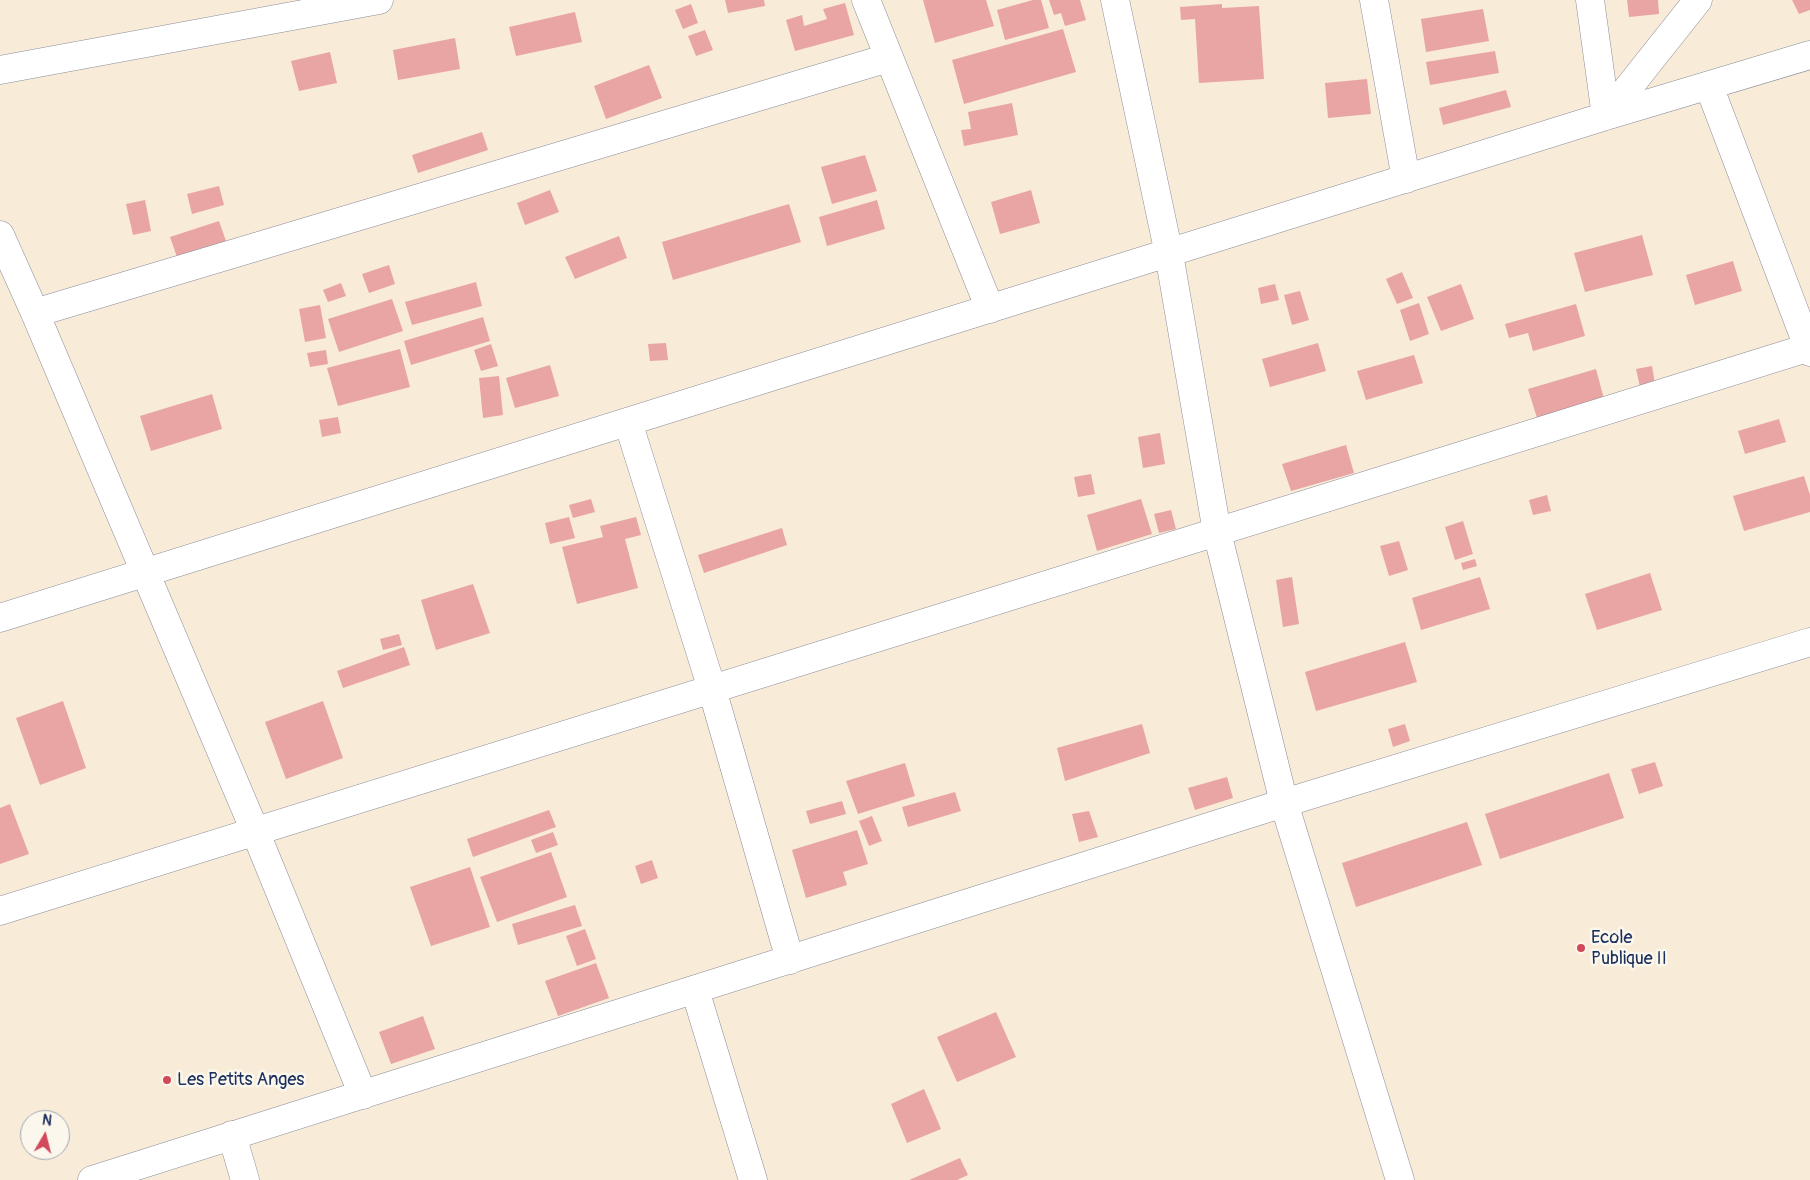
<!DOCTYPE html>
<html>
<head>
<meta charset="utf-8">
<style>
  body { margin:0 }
  #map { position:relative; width:1810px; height:1180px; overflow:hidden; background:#f8ebd8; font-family:Pangolin,sans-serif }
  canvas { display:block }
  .north { position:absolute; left:20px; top:1110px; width:50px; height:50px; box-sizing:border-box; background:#fbf7ec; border:1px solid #a1a7b3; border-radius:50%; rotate:8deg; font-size:14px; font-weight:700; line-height:20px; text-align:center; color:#1b2f5e }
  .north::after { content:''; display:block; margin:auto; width:18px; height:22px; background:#d1495b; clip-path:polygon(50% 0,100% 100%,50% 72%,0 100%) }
</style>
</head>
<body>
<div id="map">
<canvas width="1810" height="1180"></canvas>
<div class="north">N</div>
</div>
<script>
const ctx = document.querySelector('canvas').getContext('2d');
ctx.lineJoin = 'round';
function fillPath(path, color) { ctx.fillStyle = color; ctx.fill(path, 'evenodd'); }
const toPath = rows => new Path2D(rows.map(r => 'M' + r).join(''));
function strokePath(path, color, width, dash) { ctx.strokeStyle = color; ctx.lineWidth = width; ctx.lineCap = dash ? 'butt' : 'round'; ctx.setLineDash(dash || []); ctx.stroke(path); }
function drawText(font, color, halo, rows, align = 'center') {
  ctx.font = font + ' Pangolin,sans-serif'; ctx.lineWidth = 5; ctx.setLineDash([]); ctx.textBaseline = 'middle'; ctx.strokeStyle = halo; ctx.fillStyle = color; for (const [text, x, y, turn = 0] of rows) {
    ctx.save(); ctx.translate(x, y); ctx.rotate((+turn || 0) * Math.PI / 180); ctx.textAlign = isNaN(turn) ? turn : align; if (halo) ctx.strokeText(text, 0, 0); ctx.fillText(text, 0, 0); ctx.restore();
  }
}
const building = toPath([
  [725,0,764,0,765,6,728,13],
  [923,0,986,0,994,26,935,43],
  [1033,0,1041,0,1049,28,1005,40,997,10],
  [1049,0,1080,0,1086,20,1065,26,1061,13,1054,15],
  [1627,0,1658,0,1659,14,1629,17],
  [1792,0,1810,0,1810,10,1799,14],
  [845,3,854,35,795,51,786,20,802,15,804,26,827,19,823,9],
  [691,4,698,23,683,29,675,10],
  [1222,4,1222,8,1259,6,1264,79,1199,83,1195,19,1181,20,1180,7],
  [1483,9,1489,41,1426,52,1421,19],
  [575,12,582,42,516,56,509,27],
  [1063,29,1076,72,964,104,952,60],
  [705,30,713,50,696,56,688,36],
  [455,38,460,69,398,80,393,50],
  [1495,51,1499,73,1430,85,1426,62],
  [330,52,337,83,299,91,291,61],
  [649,65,662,98,606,119,594,86],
  [1367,79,1371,114,1328,118,1325,83],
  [1506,90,1511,107,1443,125,1439,108],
  [1012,103,1018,135,964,146,961,130,971,129,968,112],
  [482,132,488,150,418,173,412,155],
  [865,155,877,191,832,204,821,167],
  [219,186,224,205,192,214,187,194],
  [550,190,559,212,525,225,517,203],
  [1031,190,1040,223,1000,234,991,202],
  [145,200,151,231,133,235,126,204],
  [877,200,885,229,827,246,819,217],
  [789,204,801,242,673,280,662,242],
  [219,221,226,241,177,257,170,237],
  [1642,235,1653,275,1585,292,1574,253],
  [619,236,627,258,575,279,565,257],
  [1733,261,1742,291,1695,305,1686,275],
  [389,265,395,284,369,293,362,274],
  [1402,272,1413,298,1397,304,1386,279],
  [476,282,482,306,412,325,405,302],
  [341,283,346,296,328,302,323,290],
  [1275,284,1279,300,1261,304,1258,288],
  [1461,284,1474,319,1441,331,1427,297],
  [1300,291,1309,320,1292,325,1284,295],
  [392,299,403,331,339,352,328,319],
  [1419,303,1429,334,1410,341,1400,310],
  [1576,304,1585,336,1533,351,1528,333,1509,338,1505,324],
  [320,305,326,338,305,342,299,309],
  [483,317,490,341,411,365,404,341],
  [666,343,668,360,650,361,648,344],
  [1318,343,1326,371,1270,387,1262,359],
  [491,344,498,366,481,371,474,350],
  [400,349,410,387,338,406,327,368],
  [326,350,328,364,310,367,307,353],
  [1414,355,1423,383,1366,400,1357,371],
  [550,365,559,396,515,408,506,378],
  [1652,366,1655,384,1640,387,1636,369],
  [1596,369,1604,399,1537,418,1528,389],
  [499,376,503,415,483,418,479,378],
  [212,394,222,429,151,451,140,416],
  [338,417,341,433,322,437,319,420],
  [1779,419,1786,442,1745,454,1738,431],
  [1160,433,1165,464,1143,468,1138,437],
  [1346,445,1354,473,1291,491,1282,464],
  [1091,474,1095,494,1078,497,1074,477],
  [1804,476,1810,495,1810,512,1744,531,1733,496],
  [1547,495,1551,511,1533,515,1529,500],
  [591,499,595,512,573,518,569,505],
  [1141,499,1152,534,1097,551,1087,515],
  [1171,510,1176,529,1159,533,1154,514],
  [569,517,575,538,550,544,545,523],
  [636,517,641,535,625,539,638,588,577,604,562,547,603,537,600,526],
  [1463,521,1473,554,1455,560,1445,527],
  [782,528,787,545,704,573,698,555],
  [1399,541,1408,570,1389,576,1380,546],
  [1475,559,1477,566,1463,570,1461,563],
  [1650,573,1662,610,1597,630,1585,594],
  [1292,577,1299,624,1283,627,1276,580],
  [1480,577,1490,609,1421,630,1412,598],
  [473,584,490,633,436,650,421,600],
  [399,634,402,645,383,650,380,639],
  [1405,642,1417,682,1316,711,1305,672],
  [404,647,410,665,343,688,337,671],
  [63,701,86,768,40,785,16,718],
  [323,701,343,758,286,779,265,722],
  [1142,724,1150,753,1065,781,1057,748],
  [1405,724,1410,741,1393,747,1388,729],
  [1655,762,1663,786,1639,794,1631,769],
  [905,763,915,796,858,814,846,781],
  [1609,773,1624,818,1500,859,1485,814],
  [1227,777,1233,798,1195,810,1188,788],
  [955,792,961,811,908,827,902,807],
  [842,801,846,814,810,824,806,811],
  [10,804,29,854,0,864,0,808],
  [549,810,556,827,473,857,467,839],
  [1089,811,1098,837,1079,842,1072,814],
  [872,816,882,841,869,846,859,821],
  [1467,822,1482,865,1356,907,1342,863],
  [857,830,868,864,843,872,847,885,806,898,792,850],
  [553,832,558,845,536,853,531,840],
  [551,852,567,897,497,922,480,877],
  [652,860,658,878,641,884,635,866],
  [470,867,490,927,431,946,410,887],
  [575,905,582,926,518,945,512,924],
  [585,929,596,959,577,966,566,936],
  [596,963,609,998,558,1016,545,981],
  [996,1012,1016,1057,957,1082,937,1037],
  [423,1016,435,1049,391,1064,379,1032],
  [924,1089,941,1129,907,1143,891,1104],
  [960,1158,968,1175,957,1180,909,1180]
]);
const street = toPath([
  [866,0,990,309],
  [1115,0,1169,254,1217,532,1284,803,1400,1180],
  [1374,0,1406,179],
  [1590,0,1606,116],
  [0,70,379,0],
  [1709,86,1810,352],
  [1606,116,1698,0],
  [0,235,35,313,255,831,363,1095],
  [35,313,888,58],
  [628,422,712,689,790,960],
  [0,618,1606,116,1810,55],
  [0,911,1810,347],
  [695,990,753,1180],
  [232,1135,245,1180],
  [92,1180,1284,803,1810,642]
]);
const markers = [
  [1581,948,5,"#d1495b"],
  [167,1080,5,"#d1495b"]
];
const poiNames = [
  ["Ecole",1591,938],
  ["Publique II",1591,959],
  ["Les Petits Anges",177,1080]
];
fillPath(building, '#e9a5a3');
strokePath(street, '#8a8d9b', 29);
strokePath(street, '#fff', 28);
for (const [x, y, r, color] of markers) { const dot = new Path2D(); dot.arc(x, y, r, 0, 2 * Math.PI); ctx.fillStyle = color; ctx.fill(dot); strokePath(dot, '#fbf7ec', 2); }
drawText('18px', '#1b2f5e', '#fbf7ec', poiNames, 'left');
</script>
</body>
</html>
